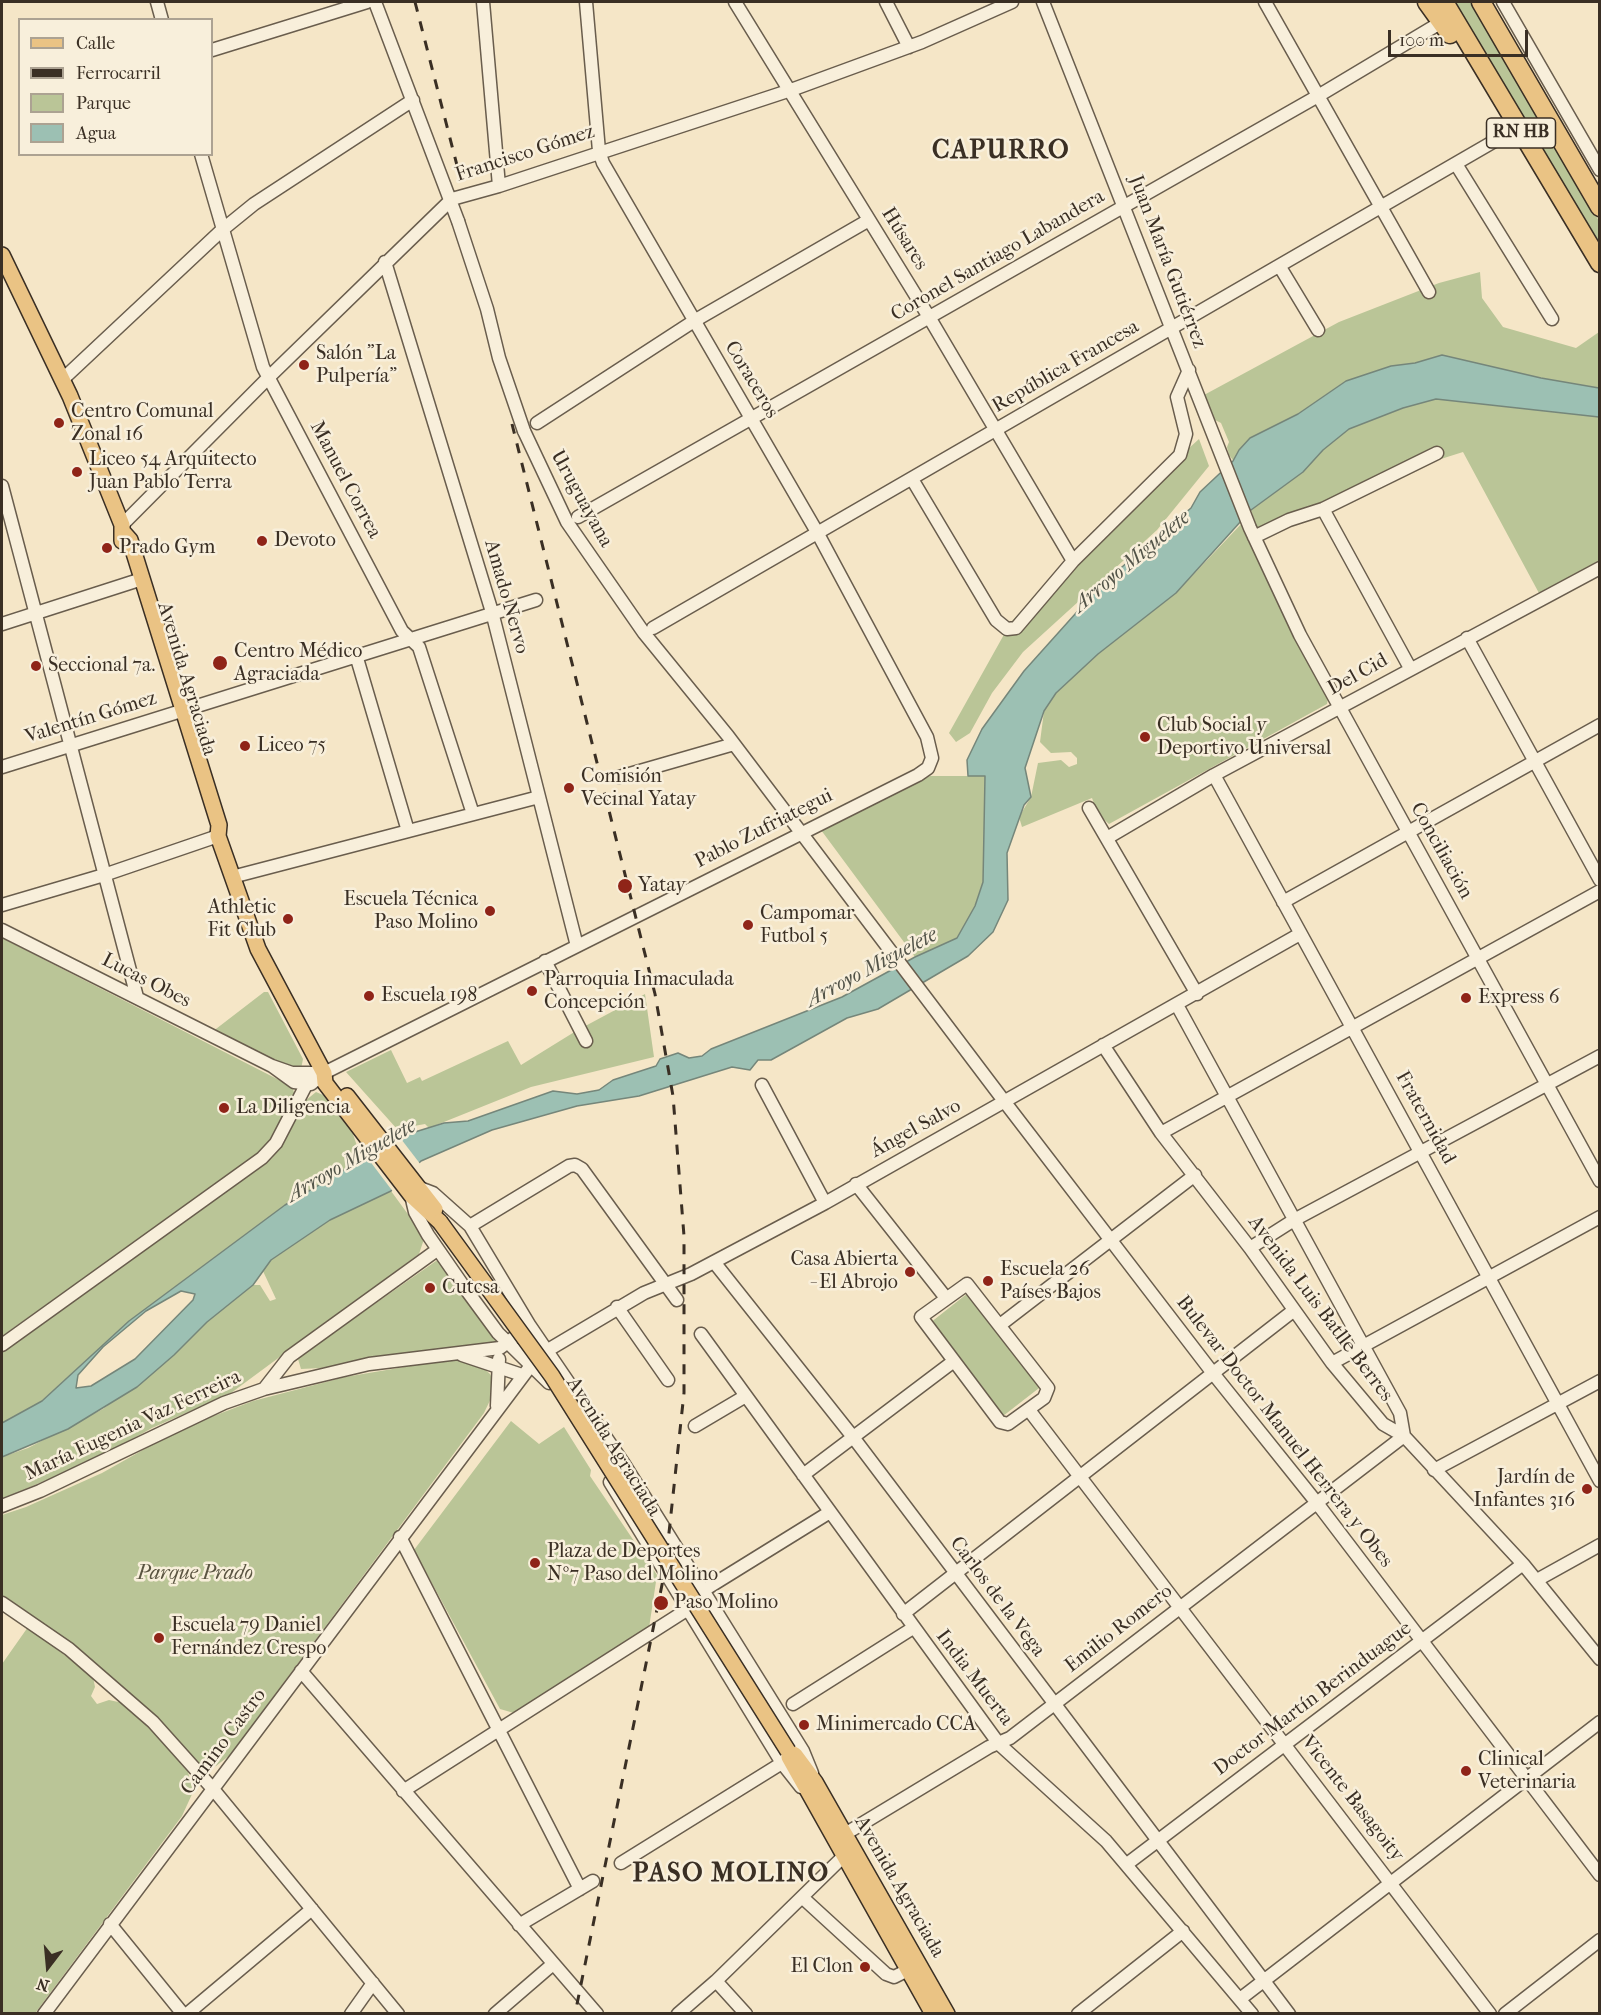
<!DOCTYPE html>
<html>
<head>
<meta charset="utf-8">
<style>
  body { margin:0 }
  #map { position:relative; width:1601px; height:2015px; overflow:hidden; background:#f5e6c7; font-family:"IM FELL French Canon",serif }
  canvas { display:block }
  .frame { position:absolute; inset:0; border:3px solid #3a2f24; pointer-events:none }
  .legend { position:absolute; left:18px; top:18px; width:195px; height:138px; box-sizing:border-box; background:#f8efdb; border:2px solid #aca292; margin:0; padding:8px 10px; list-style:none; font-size:18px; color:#3a2f24 }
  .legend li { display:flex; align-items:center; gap:12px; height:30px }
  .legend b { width:30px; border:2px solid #aca292 }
  .north { position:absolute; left:18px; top:1937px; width:60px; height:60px; -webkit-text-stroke:4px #f8efdb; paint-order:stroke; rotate:196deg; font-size:16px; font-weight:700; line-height:24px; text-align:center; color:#3a2f24 }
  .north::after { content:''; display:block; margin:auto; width:21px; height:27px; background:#3a2f24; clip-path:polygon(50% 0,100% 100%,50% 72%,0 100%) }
  .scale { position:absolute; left:1388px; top:30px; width:140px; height:27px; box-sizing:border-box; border:3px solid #3a2f24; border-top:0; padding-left:8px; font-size:18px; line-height:21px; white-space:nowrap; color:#3a2f24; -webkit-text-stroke:4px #f8efdb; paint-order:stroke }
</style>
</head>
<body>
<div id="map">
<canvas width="1601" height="2015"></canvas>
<div class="frame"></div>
<ul class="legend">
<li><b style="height:8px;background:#eac384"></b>Calle</li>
<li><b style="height:8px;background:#3a2f24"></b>Ferrocarril</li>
<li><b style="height:16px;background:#bac597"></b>Parque</li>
<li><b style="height:16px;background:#9cc0b3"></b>Agua</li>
</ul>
<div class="north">N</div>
<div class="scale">100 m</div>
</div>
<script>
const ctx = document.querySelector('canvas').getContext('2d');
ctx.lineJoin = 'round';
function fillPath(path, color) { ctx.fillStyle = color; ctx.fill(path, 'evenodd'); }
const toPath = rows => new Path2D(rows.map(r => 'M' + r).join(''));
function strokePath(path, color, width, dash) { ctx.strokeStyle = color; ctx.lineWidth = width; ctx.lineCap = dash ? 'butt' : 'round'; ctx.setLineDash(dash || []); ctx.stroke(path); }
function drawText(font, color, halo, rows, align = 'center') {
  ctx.font = font + ' "IM FELL French Canon",serif'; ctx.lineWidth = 5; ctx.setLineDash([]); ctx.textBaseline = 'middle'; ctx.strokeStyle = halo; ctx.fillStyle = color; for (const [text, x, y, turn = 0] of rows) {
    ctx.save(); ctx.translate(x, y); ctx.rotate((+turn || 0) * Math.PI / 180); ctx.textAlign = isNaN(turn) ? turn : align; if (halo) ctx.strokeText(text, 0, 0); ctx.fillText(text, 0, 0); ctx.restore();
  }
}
const green = toPath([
  [1454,2,1471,2,1599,221,1599,249],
  [1480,272,1482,298,1503,327,1576,348,1599,332,1599,388,1541,378,1442,355,1415,363,1391,366,1346,381,1298,414,1250,438,1239,468,1229,455,1227,447,1229,442,1221,423,1213,419,1204,395,1339,322,1439,283],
  [1436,399,1599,417,1599,564,1540,595,1463,452,1387,476,1258,531,1251,510,1303,472,1323,450,1349,429,1403,408],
  [1199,439,1209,466,1157,530,1023,652,992,693,970,733,956,742,949,733,1011,622,1081,547],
  [1244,521,1244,532,1328,699,1327,704,1109,824,1098,814,1092,798,1022,827,1019,817,1031,797,1038,763,1061,760,1069,767,1077,764,1077,758,1071,752,1051,753,1040,742,1044,711,1056,693,1098,654,1176,593],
  [930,776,985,776,983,882,975,906,957,938,915,957,821,830],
  [2,938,281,1081,293,1089,295,1096,278,1131,263,1152,2,1336],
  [264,992,268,992,303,1059,301,1069,295,1070,212,1032],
  [645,994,654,1057,531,1087,429,1128,425,1124,397,1129,346,1072,391,1050,407,1083,420,1077,422,1081,508,1041,521,1065,576,1031],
  [316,1092,323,1095,353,1134,358,1149,367,1159,324,1181,285,1205,129,1321,42,1401,2,1423,2,1352,272,1158,285,1140,305,1101],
  [391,1191,410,1217,413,1217,424,1239,419,1254,231,1393,152,1428,100,1457,2,1499,2,1457,28,1448,103,1409,174,1355,207,1322,253,1285,260,1285,270,1301,276,1299,262,1269,271,1260,330,1220],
  [436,1261,440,1261,496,1336,495,1343,321,1368,301,1369,298,1359,302,1355],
  [968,1293,1043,1385,1003,1416,930,1323],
  [459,1360,477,1362,490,1374,495,1384,494,1392,484,1413,230,1755,216,1766,210,1767,194,1761,2,1598,2,1515,26,1507,102,1473,182,1428,253,1401,345,1377,428,1363],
  [511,1421,539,1444,564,1427,591,1470,590,1476,657,1575,649,1628,514,1713,500,1709,414,1550],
  [28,1627,93,1677,95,1687,91,1696,97,1704,109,1700,123,1703,147,1724,187,1768,193,1792,182,1816,36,2012,2,2014,2,1664]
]);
const water = toPath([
  [1442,355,1541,378,1599,388,1599,417,1436,399,1403,408,1349,429,1323,450,1303,472,1251,510,1176,593,1098,654,1056,693,1044,711,1025,768,1031,797,1024,805,1007,853,1008,900,993,932,968,956,878,1009,847,1018,771,1060,758,1060,750,1070,732,1067,639,1096,577,1106,492,1130,421,1161,391,1191,330,1220,271,1260,253,1285,207,1322,174,1355,137,1387,68,1429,2,1457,2,1423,42,1401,129,1321,285,1205,402,1136,444,1123,468,1121,553,1091,577,1094,599,1090,613,1080,656,1066,660,1059,678,1053,689,1058,702,1056,711,1049,842,997,915,957,957,938,975,906,983,882,985,776,968,776,967,760,982,729,1024,671,1102,584,1191,508,1200,492,1233,461,1239,450,1250,438,1298,414,1346,381,1391,366,1415,363,1442,355],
  [181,1291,195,1294,193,1300,135,1359,91,1386,76,1388,78,1375,103,1347,146,1311,181,1291]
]);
const pier = toPath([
  [398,1135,421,1165,394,1193,366,1156]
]);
const minor = toPath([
  [157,2,162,20],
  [375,2,458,221],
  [483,2,499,186],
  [735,2,929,317,1073,561],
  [886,2,909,47],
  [1043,2,1250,528,1300,635,1600,1181],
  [1265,2,1429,292],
  [1503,2,1600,170],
  [212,50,367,2],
  [201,154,263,367,402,631,419,647,473,814],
  [1456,164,1552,319],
  [385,262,492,612,577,946],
  [1280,267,1318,330],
  [63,379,222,230,254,204,413,100],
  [537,423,694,321,869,220],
  [524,431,567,522,644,633,728,736,1004,1101,1212,1372,1317,1503,1600,1875],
  [912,479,996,620,1007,629,1016,628,1073,561,1180,455,1186,434,1177,397,1189,370],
  [2,486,137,997],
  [1323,509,1410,668],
  [578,517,1318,96,1435,26],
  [122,525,269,377,452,199,499,186,791,90,922,42,1012,2],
  [1254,537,1289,520,1323,509,1437,453],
  [2,624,142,579],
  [653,628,1498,139],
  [1467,638,1600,880],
  [356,655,408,831],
  [2,767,536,600],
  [1214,775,1600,1481],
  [619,777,734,744],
  [1089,808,1197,994],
  [1107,838,1214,775,1600,568],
  [232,877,539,797],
  [1283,902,1600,725],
  [2,905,104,875,218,836],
  [2,930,272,1066,292,1073,324,1073],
  [545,961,586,1041],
  [1177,1005,1400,1413,1404,1436],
  [1103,1045,1161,1133,1250,1248,1332,1363,1383,1424,1404,1436,1523,1564,1600,1659],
  [272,1066,294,1082,311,1084,324,1073,918,775,928,768,932,758,927,737,817,532,603,163,599,151,586,2],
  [762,1085,825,1203],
  [1161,1133,1600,891],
  [856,1184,946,1298],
  [420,1188,433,1193,470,1226,530,1326,624,1464,686,1563,803,1751,812,1773],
  [411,1195,415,1212,428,1235,462,1284,498,1333,549,1383],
  [470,1226,569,1166,575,1165,582,1169,677,1300],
  [1250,1248,1294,1220,1600,1056],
  [714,1262,853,1437,1289,2014],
  [967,1284,1048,1388,1044,1398,1008,1424,1000,1422,921,1317,967,1284],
  [617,1307,668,1380],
  [1000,1325,1195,1175],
  [701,1334,999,1744,1106,1841,1252,2014],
  [2,1345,262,1158,276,1143,306,1085],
  [462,1355,522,1375],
  [1332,1363,1600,1217],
  [264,1389,289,1357,437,1250],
  [497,1406,499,1359],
  [1029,1410,1490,2014],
  [695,1426,744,1397],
  [1434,1470,1600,1381],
  [803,1475,954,1361],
  [610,1482,782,1763,801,1787],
  [2,1506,40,1491,224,1403,264,1389,369,1364,500,1348,528,1327],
  [400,1537,580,1889],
  [1537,1580,1600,1545],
  [696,1595,830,1512],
  [2,1603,69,1649,153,1722,213,1789,398,2014],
  [903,1614,1293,1311],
  [301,1671,597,2014],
  [793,1704,913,1628],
  [403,1791,696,1604],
  [845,1834,989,1747,1010,1738,1404,1436],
  [621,1863,782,1763],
  [1127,1864,1523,1564],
  [803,1898,886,1974,894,1977,908,1970],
  [110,1924,183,2014],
  [519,1925,593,1881],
  [716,1981,746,2014],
  [1240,1999,1600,1722],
  [44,2014,532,1364,548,1350,644,1293,691,1274,825,1203,1300,934],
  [187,2014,312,1909],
  [351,2014,373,1983],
  [495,2014,553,1964],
  [678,2014,716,1981,849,1851],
  [1078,2014,1183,1931],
  [1505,2014,1600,1940]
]);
const major = toPath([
  [2,255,70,396,122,525,122,541],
  [122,531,130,540,219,825,218,836,258,949,324,1073,325,1083,411,1195,440,1222],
  [347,1096,435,1209],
  [788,1751,795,1755,815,1782,947,2014],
  [789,1757,933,2014]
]);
const highway = toPath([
  [1427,2,1450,34],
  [1444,2,1600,263],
  [1481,2,1600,207]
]);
const rail = toPath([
  [415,2,461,181],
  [512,424,655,994,673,1096,684,1236,684,1393,665,1570,575,2014]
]);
const minorBridge = toPath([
  [458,221,487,309,499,358,524,431]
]);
const majorBridge = toPath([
  [440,1222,552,1376,788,1751]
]);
const markers = [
  [304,365,6,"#8f2418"],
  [59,423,6,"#8f2418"],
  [77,472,6,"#8f2418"],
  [262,541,6,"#8f2418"],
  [107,548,6,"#8f2418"],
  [220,663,8,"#8f2418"],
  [36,666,6,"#8f2418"],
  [1145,737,6,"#8f2418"],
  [245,746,6,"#8f2418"],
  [569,788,6,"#8f2418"],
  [625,886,8,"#8f2418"],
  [490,911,6,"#8f2418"],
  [288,919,6,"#8f2418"],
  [748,925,6,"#8f2418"],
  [532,991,6,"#8f2418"],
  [369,996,6,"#8f2418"],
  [1466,998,6,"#8f2418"],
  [224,1108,6,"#8f2418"],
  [910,1272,6,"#8f2418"],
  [988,1281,6,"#8f2418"],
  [430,1288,6,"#8f2418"],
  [1587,1489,6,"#8f2418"],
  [535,1563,6,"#8f2418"],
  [661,1603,8,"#8f2418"],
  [159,1638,6,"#8f2418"],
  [804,1725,6,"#8f2418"],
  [1466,1771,6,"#8f2418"],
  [865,1967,6,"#8f2418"]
];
const shields = [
  [1521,133,69]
];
const shieldNames = [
  ["RN HB",1521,133]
];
const streetNames = [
  ["Francisco Gómez",525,154,-18],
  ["Húsares",904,239,58],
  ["Coronel Santiago Labandera",998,256,-30],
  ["Juan María Gutiérrez",1167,262,69],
  ["República Francesa",1066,367,-30],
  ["Coraceros",751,380,59],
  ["Manuel Correa",345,480,62],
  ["Uruguayana",581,499,61],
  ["Amado Nervo",506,597,74],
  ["Del Cid",1358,675,-29],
  ["Avenida Agraciada",186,679,73],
  ["Valentín Gómez",91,718,-17],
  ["Pablo Zufriategui",764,829,-27],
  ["Conciliación",1441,851,61],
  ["Lucas Obes",146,981,27],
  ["Fraternidad",1425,1118,61],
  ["Ángel Salvo",916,1129,-29],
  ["Avenida Luis Batlle Berres",1320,1309,53],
  ["María Eugenia Vaz Ferreira",133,1426,-25],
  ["Bulevar Doctor Manuel Herrera y Obes",1284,1432,52],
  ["Avenida Agraciada",613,1447,58],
  ["Carlos de la Vega",997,1597,53],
  ["Emilio Romero",1119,1629,-38],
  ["India Muerta",974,1678,53],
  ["Doctor Martín Berinduague",1313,1699,-37],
  ["Camino Castro",224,1742,-53],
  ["Vicente Basagoity",1352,1799,52],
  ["Avenida Agraciada",899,1887,60]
];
const poiNames = [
  ["Salón \"La",316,354],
  ["Pulpería\"",316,377],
  ["Centro Comunal",71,412],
  ["Zonal 16",71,435],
  ["Liceo 54 Arquitecto",89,460],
  ["Juan Pablo Terra",89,483],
  ["Devoto",274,541],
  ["Prado Gym",119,548],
  ["Centro Médico",234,652],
  ["Agraciada",234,675],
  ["Seccional 7a.",48,666],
  ["Club Social y",1157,726],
  ["Deportivo Universal",1157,749],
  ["Liceo 75",257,746],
  ["Comisión",581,777],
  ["Vecinal Yatay",581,800],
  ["Yatay",638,886],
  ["Escuela Técnica",478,900,"right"],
  ["Paso Molino",478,923,"right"],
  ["Athletic",276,908,"right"],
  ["Fit Club",276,931,"right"],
  ["Campomar",760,914],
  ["Futbol 5",760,937],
  ["Parroquia Inmaculada",544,980],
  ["Concepción",544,1003],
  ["Escuela 198",381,996],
  ["Express 6",1478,998],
  ["La Diligencia",236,1108],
  ["Casa Abierta",898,1260,"right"],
  ["- El Abrojo",898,1283,"right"],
  ["Escuela 26",1000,1270],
  ["Países Bajos",1000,1293],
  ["Cutcsa",442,1288],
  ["Jardín de",1575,1478,"right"],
  ["Infantes 316",1575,1501,"right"],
  ["Plaza de Deportes",547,1552],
  ["Nº7 Paso del Molino",547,1575],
  ["Paso Molino",674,1603],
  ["Escuela 79 Daniel",171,1626],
  ["Fernández Crespo",171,1649],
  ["Minimercado CCA",816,1725],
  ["Clinical",1478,1760],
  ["Veterinaria",1478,1783],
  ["El Clon",853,1967,"right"]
];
const parkNames = [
  ["Parque Prado",195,1574]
];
const waterNames = [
  ["Arroyo Miguelete",1132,562,-40],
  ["Arroyo Miguelete",872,968,-28],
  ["Arroyo Miguelete",352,1161,-30]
];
const districtNames = [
  ["CAPURRO",1001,152],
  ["PASO MOLINO",731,1875]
];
fillPath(green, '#bac597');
fillPath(water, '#9cc0b3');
strokePath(water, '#75867a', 1.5);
fillPath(pier, '#f5e6c7');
strokePath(minor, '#695d4d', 15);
strokePath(major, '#3a2f24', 18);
strokePath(highway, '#3a2f24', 21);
strokePath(minor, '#f8efdb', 12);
strokePath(major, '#eac384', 15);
strokePath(highway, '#eac384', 18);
strokePath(rail, '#3a2f24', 3, [10, 10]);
strokePath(minorBridge, '#695d4d', 15, []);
strokePath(majorBridge, '#3a2f24', 18, []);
strokePath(minorBridge, '#f8efdb', 12);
strokePath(majorBridge, '#eac384', 15);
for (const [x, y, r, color] of markers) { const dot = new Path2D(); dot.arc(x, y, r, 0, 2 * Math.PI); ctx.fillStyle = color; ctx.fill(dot); strokePath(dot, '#f8efdb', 2); }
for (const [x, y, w] of shields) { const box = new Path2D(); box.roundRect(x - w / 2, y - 15, w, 30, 4.5); ctx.fillStyle = '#f8efdb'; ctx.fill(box); strokePath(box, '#3a2f24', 1.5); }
drawText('bold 18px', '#3a2f24', null, shieldNames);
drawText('20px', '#3a2f24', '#f8efdb', streetNames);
drawText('20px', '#3a2f24', '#f8efdb', poiNames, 'left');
drawText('italic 20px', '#5a5441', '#f8efdb', parkNames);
drawText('italic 21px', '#525348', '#f8efdb', waterNames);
ctx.letterSpacing = '1.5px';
drawText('bold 26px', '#3a2f24', '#f8efdb', districtNames);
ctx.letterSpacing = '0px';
</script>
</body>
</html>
